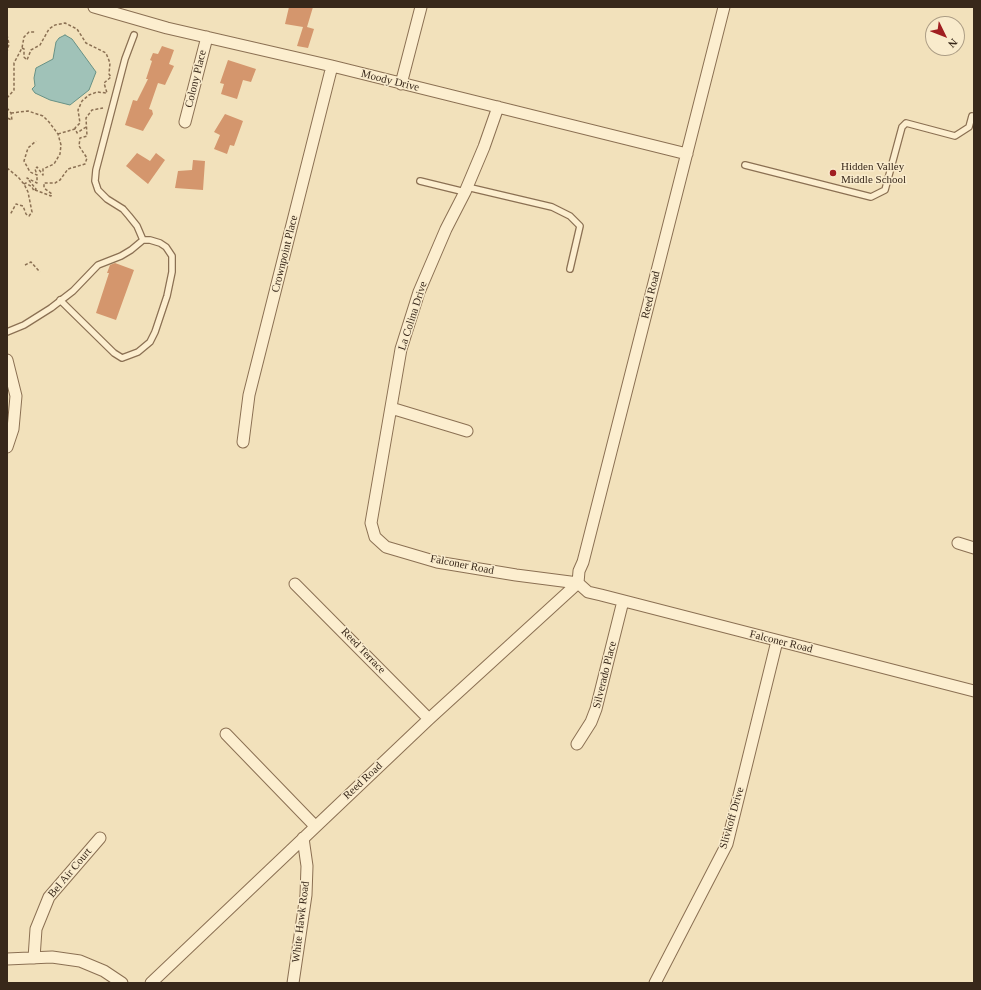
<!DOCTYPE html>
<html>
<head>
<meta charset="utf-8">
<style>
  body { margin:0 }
  #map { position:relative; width:981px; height:990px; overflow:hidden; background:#f2e1bb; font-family:Georgia,serif }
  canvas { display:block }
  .frame { position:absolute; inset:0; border:8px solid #38281a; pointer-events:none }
  .north { position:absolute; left:925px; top:16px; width:40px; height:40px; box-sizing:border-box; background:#f9ebcc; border:1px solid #ac9d85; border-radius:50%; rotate:133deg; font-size:11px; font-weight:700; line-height:16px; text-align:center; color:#38281a }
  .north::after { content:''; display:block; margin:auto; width:14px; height:18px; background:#a01e21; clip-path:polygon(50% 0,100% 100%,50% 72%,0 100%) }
</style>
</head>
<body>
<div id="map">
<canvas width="981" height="990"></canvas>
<div class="frame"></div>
<div class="north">N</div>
</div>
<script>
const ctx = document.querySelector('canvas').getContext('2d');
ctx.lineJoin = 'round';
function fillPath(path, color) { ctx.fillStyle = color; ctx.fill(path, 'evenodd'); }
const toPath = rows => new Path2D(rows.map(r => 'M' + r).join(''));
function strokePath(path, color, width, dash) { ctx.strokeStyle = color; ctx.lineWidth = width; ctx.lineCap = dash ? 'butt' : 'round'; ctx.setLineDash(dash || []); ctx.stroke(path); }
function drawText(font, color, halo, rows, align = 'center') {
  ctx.font = font + ' Georgia,serif'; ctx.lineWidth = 3; ctx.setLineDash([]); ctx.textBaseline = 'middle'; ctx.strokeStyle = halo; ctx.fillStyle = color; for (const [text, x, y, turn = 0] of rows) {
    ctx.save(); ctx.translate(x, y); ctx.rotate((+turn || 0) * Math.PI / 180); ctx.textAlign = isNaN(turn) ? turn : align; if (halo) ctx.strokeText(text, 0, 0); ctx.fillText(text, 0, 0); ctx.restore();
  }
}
const water = toPath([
  [65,35,72,39,96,72,89,90,70,105,50,100,35,93,32,89,35,86,34,78,36,68,53,59,56,42,59,38,65,35]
]);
const building = toPath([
  [289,7,313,7,307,27,314,29,308,48,297,46,303,27,285,24],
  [162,46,174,50,169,64,174,66,165,85,158,83,149,109,152,110,153,114,143,131,125,125,133,100,137,101,148,79,146,79,152,61,150,60,153,53,158,54],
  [228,60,256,69,251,82,243,80,237,99,221,94,224,84,220,83],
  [225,114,243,121,234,146,230,145,227,154,214,149,220,135,214,132],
  [137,153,150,161,156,153,165,160,148,184,126,166],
  [193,160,205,161,203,190,175,188,178,171,192,170],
  [115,263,134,270,116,320,96,313,109,273,107,273,110,265]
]);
const path = toPath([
  [7,35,9,44,7,52],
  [22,48,24,49,24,57,27,60,31,50,40,45,49,29,55,25,65,23,77,29,86,43,106,53,110,63,109,74,111,77,104,83,107,93,97,92,89,95,82,101,78,110,80,123,75,128,77,133,86,127],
  [7,98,14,90,14,63,22,48,24,37,29,32,36,32],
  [7,108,11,113,12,120,7,118],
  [11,113,28,111,43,116,49,122,58,134,61,145,60,154,54,164,43,169,43,175,37,167,35,169,37,175,30,172,24,161,28,148,36,141],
  [58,134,75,129],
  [7,168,18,177,24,184,28,192,32,212,29,216,26,214,23,206,16,204,10,215],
  [24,184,26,183,32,187,34,191,36,189,27,178,37,183,37,175],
  [35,190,51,196,52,194,44,188,44,183,55,183,60,180,68,169,85,164,87,158,79,146,80,138,87,136,86,118,92,110,103,108],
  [25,265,31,262,40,272]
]);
const lane = toPath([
  [745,165,871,197,885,190,902,127,906,123,955,136,969,127,972,116],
  [420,181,465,192],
  [467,187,552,207,570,216,580,226,570,269],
  [60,300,114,353,122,358,138,352,150,342,155,332,167,296,172,272,172,256,166,247,160,243,150,240,143,240],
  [7,332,24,325,51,308,73,291,98,265,121,256,131,250,143,240,137,226,129,216,123,209,107,199,98,190,95,181,96,170,125,59,134,35]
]);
const street = toPath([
  [94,7,167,28,332,66,687,154],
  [724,7,583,562,579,571,578,583,588,592,601,595,974,691],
  [401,84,421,7],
  [498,107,484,147,465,192,446,229,419,292,401,349,371,523,375,537,386,547,437,562,516,575,578,583],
  [185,122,207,37],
  [7,360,16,396,13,429,7,447],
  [391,408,467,431],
  [243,442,249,395,332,66],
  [958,543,974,548],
  [295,584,429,719],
  [226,734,315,826],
  [577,744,591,722,596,709,623,601],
  [34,958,36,929,49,897,100,838],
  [7,959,52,957,80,961,104,971,122,983],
  [151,983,429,719,578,583],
  [293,983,306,895,307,866,303,838],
  [655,983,727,844,777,641]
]);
const markers = [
  [833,173,4,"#a01e21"]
];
const streetNames = [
  ["Colony Place",196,79,-76],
  ["Moody Drive",390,81,14],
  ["Crownpoint Place",285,254,-76],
  ["Reed Road",651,295,-76],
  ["La Colina Drive",413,316,-72],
  ["Falconer Road",462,565,11],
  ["Falconer Road",781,642,14],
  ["Reed Terrace",363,651,46],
  ["Silverado Place",605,675,-76],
  ["Reed Road",363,781,-43],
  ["Slivkoff Drive",732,818,-74],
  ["Bel Air Court",70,873,-50],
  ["White Hawk Road",301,922,-83]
];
const poiNames = [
  ["Hidden Valley",841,167],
  ["Middle School",841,180]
];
fillPath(water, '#a0c2b8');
strokePath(water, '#679185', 1);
fillPath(building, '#d4966d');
strokePath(lane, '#8b7053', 8);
strokePath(street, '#8b7053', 13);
strokePath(path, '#8b7053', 1.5, [3, 2]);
strokePath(lane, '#fceecf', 5.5);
strokePath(street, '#fceecf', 11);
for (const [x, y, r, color] of markers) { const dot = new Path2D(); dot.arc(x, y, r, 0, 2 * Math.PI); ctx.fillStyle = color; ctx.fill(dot); strokePath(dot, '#f9ebcc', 1.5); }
drawText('11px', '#38281a', '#f9ebcc', streetNames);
drawText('11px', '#38281a', '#f9ebcc', poiNames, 'left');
</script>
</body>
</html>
